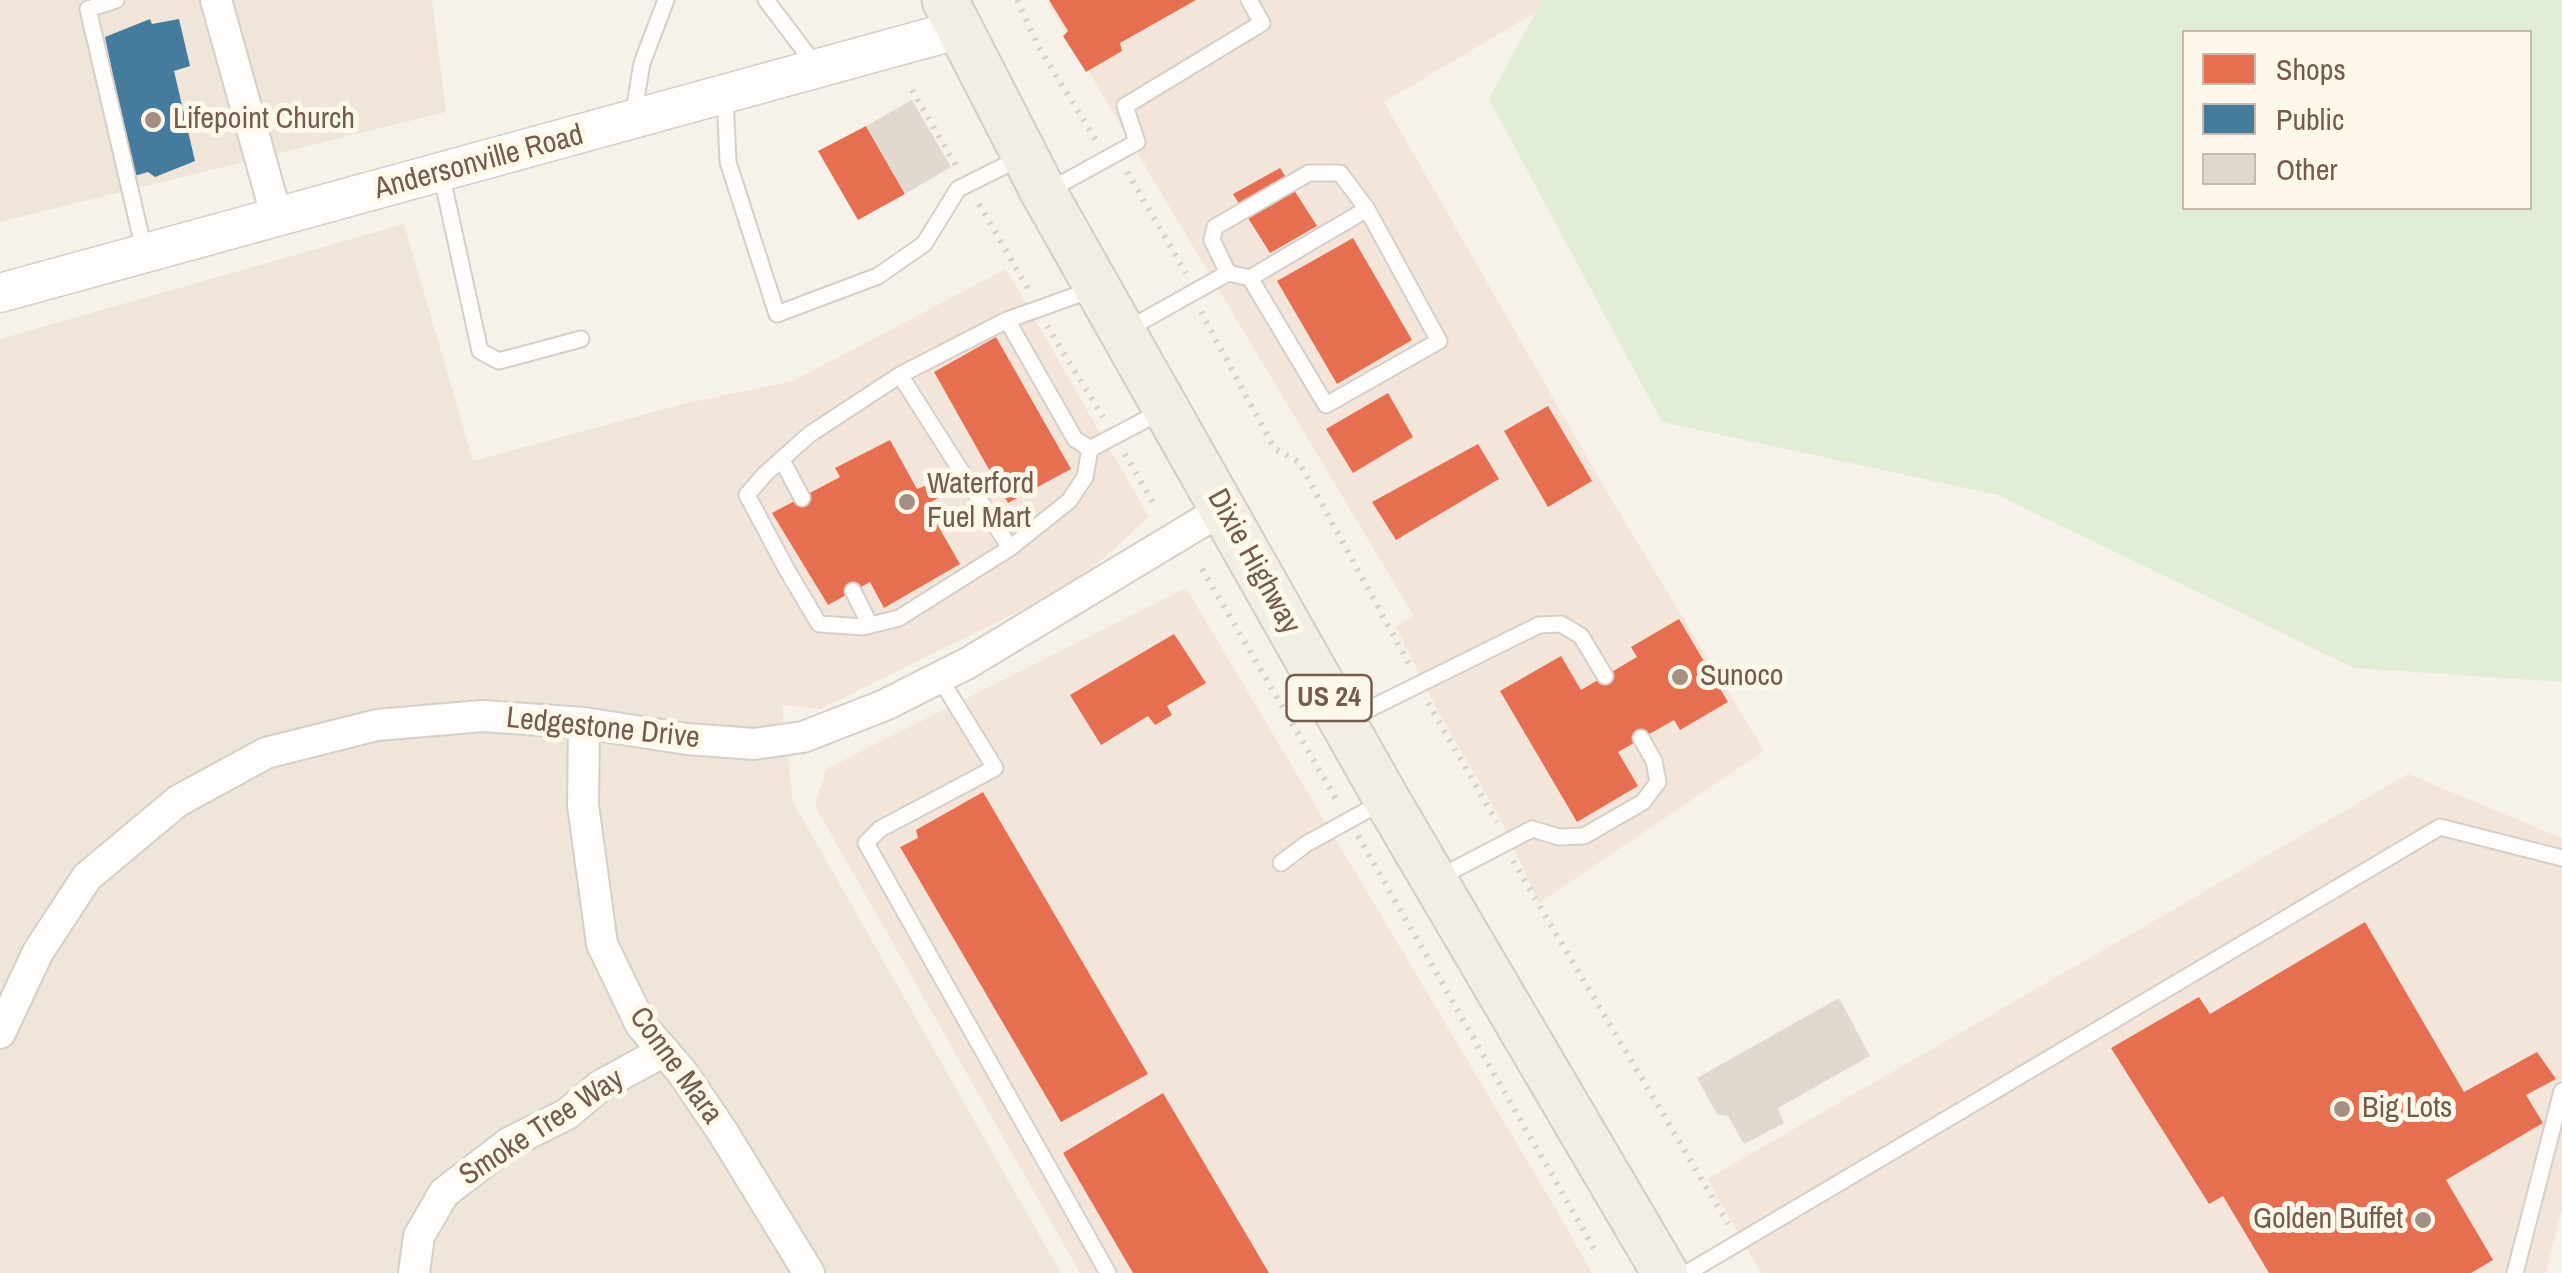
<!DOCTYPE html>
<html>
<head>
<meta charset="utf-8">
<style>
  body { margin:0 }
  #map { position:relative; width:2562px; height:1273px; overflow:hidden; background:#f6f2ea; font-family:"Archivo Narrow",sans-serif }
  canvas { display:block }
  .legend { position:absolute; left:2182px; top:30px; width:350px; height:180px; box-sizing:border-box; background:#fef8eb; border:2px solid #c7b9ab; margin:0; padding:12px 18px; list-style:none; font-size:30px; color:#745b4b }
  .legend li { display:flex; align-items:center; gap:20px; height:50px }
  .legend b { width:50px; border:2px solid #c7b9ab }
</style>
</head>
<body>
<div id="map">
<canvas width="2562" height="1273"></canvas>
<ul class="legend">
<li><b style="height:28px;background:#e76f51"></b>Shops</li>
<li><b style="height:28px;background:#457b9d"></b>Public</li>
<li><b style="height:28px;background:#e1d8cf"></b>Other</li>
</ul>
</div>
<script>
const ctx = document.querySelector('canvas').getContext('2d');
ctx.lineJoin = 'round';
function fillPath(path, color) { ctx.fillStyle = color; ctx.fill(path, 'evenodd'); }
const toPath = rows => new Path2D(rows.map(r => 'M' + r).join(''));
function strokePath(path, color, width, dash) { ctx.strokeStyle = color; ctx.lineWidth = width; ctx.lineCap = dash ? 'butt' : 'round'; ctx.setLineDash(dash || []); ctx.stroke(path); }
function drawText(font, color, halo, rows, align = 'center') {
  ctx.font = font + ' "Archivo Narrow",sans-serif'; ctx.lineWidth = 10; ctx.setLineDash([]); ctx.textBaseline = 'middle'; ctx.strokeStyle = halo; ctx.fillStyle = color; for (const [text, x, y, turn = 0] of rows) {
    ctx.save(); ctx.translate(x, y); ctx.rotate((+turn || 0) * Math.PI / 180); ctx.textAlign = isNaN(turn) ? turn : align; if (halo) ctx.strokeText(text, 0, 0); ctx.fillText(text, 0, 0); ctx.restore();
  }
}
const residential = toPath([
  [0,0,432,0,446,112,0,222],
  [404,224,473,461,687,403,714,556,782,705,793,802,1061,1273,0,1273,0,339]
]);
const commercial = toPath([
  [1046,0,1542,0,1535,13,1384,102,1611,499,1764,751,1539,903,1500,818,1435,706,1396,627,1413,615],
  [1006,269,1149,517,1075,584,820,709,782,705,714,556,687,403,793,381],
  [1186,588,1553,1204,1592,1273,1080,1273,815,806,826,769],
  [2408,774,2562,838,2562,1208,2546,1273,1761,1273,1707,1179]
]);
const green = toPath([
  [1542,0,2562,0,2562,682,2354,668,1998,495,1662,422,1489,99],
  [2184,32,2530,32,2530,208,2184,208]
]);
const shops = toPath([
  [1049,0,1196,0,1120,43,1122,51,1086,72,1063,36,1068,31],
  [866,126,905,194,858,220,818,151],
  [1280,168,1317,226,1270,253,1233,194],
  [1353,238,1412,340,1337,384,1277,281],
  [996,337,1071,469,1008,503,934,372],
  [1388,393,1413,437,1353,473,1326,429],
  [1548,406,1592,481,1548,507,1504,431],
  [890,440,917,489,930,484,938,498,926,505,960,564,884,608,870,582,828,605,772,513,840,477,835,468],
  [1478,444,1499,479,1396,540,1372,502],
  [1679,619,1728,702,1680,730,1674,720,1618,752,1638,786,1577,822,1500,691,1561,656,1581,690,1637,657,1631,647],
  [1174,634,1206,683,1167,706,1172,715,1155,725,1148,716,1101,745,1070,695],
  [983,792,1148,1074,1061,1122,900,847,918,838,916,830],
  [2365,922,2464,1092,2537,1052,2556,1079,2526,1095,2543,1123,2446,1180,2493,1260,2471,1273,2269,1273,2223,1196,2209,1204,2111,1048,2199,997,2210,1014],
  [1163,1093,1269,1273,1133,1273,1063,1153]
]);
const public = toPath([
  [150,19,152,24,179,19,190,66,174,71,195,161,155,177,148,172,134,176,105,37]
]);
const building = toPath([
  [912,100,951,167,905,194,866,126],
  [1839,998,1870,1056,1778,1108,1784,1123,1744,1144,1728,1116,1717,1114,1697,1078]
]);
const path = toPath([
  [1017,0,1038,46,1097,142],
  [912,90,957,167],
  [1127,172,1186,273],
  [979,204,1030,292],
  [1201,312,1274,448,1299,462,1409,664],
  [1047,326,1103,417],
  [1125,454,1155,506],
  [1202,569,1339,804],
  [1428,703,1497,822],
  [1358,836,1596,1252],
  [1513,861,1728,1224]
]);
const service = toPath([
  [116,0,88,9,145,254],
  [766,0,816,66],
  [725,95,728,162,777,314,878,276,924,244,958,189,1020,158],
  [633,116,642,63,666,0],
  [441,173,480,351,499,361,581,339],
  [1048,191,1137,142,1125,106,1262,23,1249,0],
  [1228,273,1212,240,1215,227,1309,173,1340,173,1367,209],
  [1094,289,1007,320,900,375,810,434,765,474,747,495,787,570,819,624,863,627,899,618,1010,548,1069,501,1085,477,1090,449,1162,411],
  [1007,320,1075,439,1090,449],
  [1128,329,1228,273,1250,278,1367,209,1439,341,1326,405,1250,278],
  [900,375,1010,548],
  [783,462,802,498],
  [853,591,870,625],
  [939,677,995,768,880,829,866,843,1108,1273],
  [1347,720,1539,625,1561,624,1581,636,1605,676],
  [1281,863,1306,844,1384,801],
  [1438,878,1532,829,1559,837,1584,836,1643,802,1658,782,1654,761,1641,738],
  [1687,1273,2440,827,2562,858],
  [2515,1273,2562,1091]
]);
const minor = toPath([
  [216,0,277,218],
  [584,723,583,805,602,944,641,1025,682,1072,722,1131,809,1273],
  [0,1033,38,952,87,877,178,801,266,753,377,725,482,716,584,723,687,739,754,744,803,737,885,705,968,663,1223,509],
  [414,1273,419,1236,444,1193,509,1143,567,1114,600,1086,664,1051]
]);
const tertiary = toPath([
  [0,293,957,30]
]);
const primary = toPath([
  [945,0,1044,193,1387,800,1665,1273]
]);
const markers = [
  [153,120,10,"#a29083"],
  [907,502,10,"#a29083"],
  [1680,677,10,"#a29083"],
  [2342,1109,10,"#a29083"],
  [2423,1220,10,"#a29083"]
];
const shields = [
  [1329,698,85]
];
const shieldNames = [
  ["US 24",1329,698]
];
const poiNames = [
  ["Lifepoint Church",173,120],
  ["Waterford",927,485],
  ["Fuel Mart",927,519],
  ["Sunoco",1700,677],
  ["Big Lots",2362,1109],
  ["Golden Buffet",2403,1220,"right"]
];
const streetNames = [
  ["Andersonville Road",479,163,-15],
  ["Dixie Highway",1253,562,61],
  ["Ledgestone Drive",603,729,6],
  ["Conne Mara",675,1066,54],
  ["Smoke Tree Way",542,1128,-33]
];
fillPath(residential, '#efe5d8');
fillPath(commercial, '#f4e5db');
fillPath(green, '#e2edd5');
fillPath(shops, '#e76f51');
fillPath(public, '#457b9d');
fillPath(building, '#e1d8cf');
strokePath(service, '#d5cfc9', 19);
strokePath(minor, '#d5cfc9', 34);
strokePath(tertiary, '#d5cfc9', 41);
strokePath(primary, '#d5cdc6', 49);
strokePath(path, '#d7d0cb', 6, [2.5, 8]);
strokePath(service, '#fefdfc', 15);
strokePath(minor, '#fefdfc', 30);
strokePath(tertiary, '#fefdfc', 38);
strokePath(primary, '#f2eee5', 45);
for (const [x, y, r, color] of markers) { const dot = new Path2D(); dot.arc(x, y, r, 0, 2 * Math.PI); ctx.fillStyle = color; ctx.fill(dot); strokePath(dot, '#fef8eb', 4); }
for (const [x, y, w] of shields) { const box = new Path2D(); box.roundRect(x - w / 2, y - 23, w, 46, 8); ctx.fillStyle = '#fef8eb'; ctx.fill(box); strokePath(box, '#745b4b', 2.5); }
drawText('bold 28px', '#745b4b', null, shieldNames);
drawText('30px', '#745b4b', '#fef8eb', poiNames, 'left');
drawText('30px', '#745b4b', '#fef8eb', streetNames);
</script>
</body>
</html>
